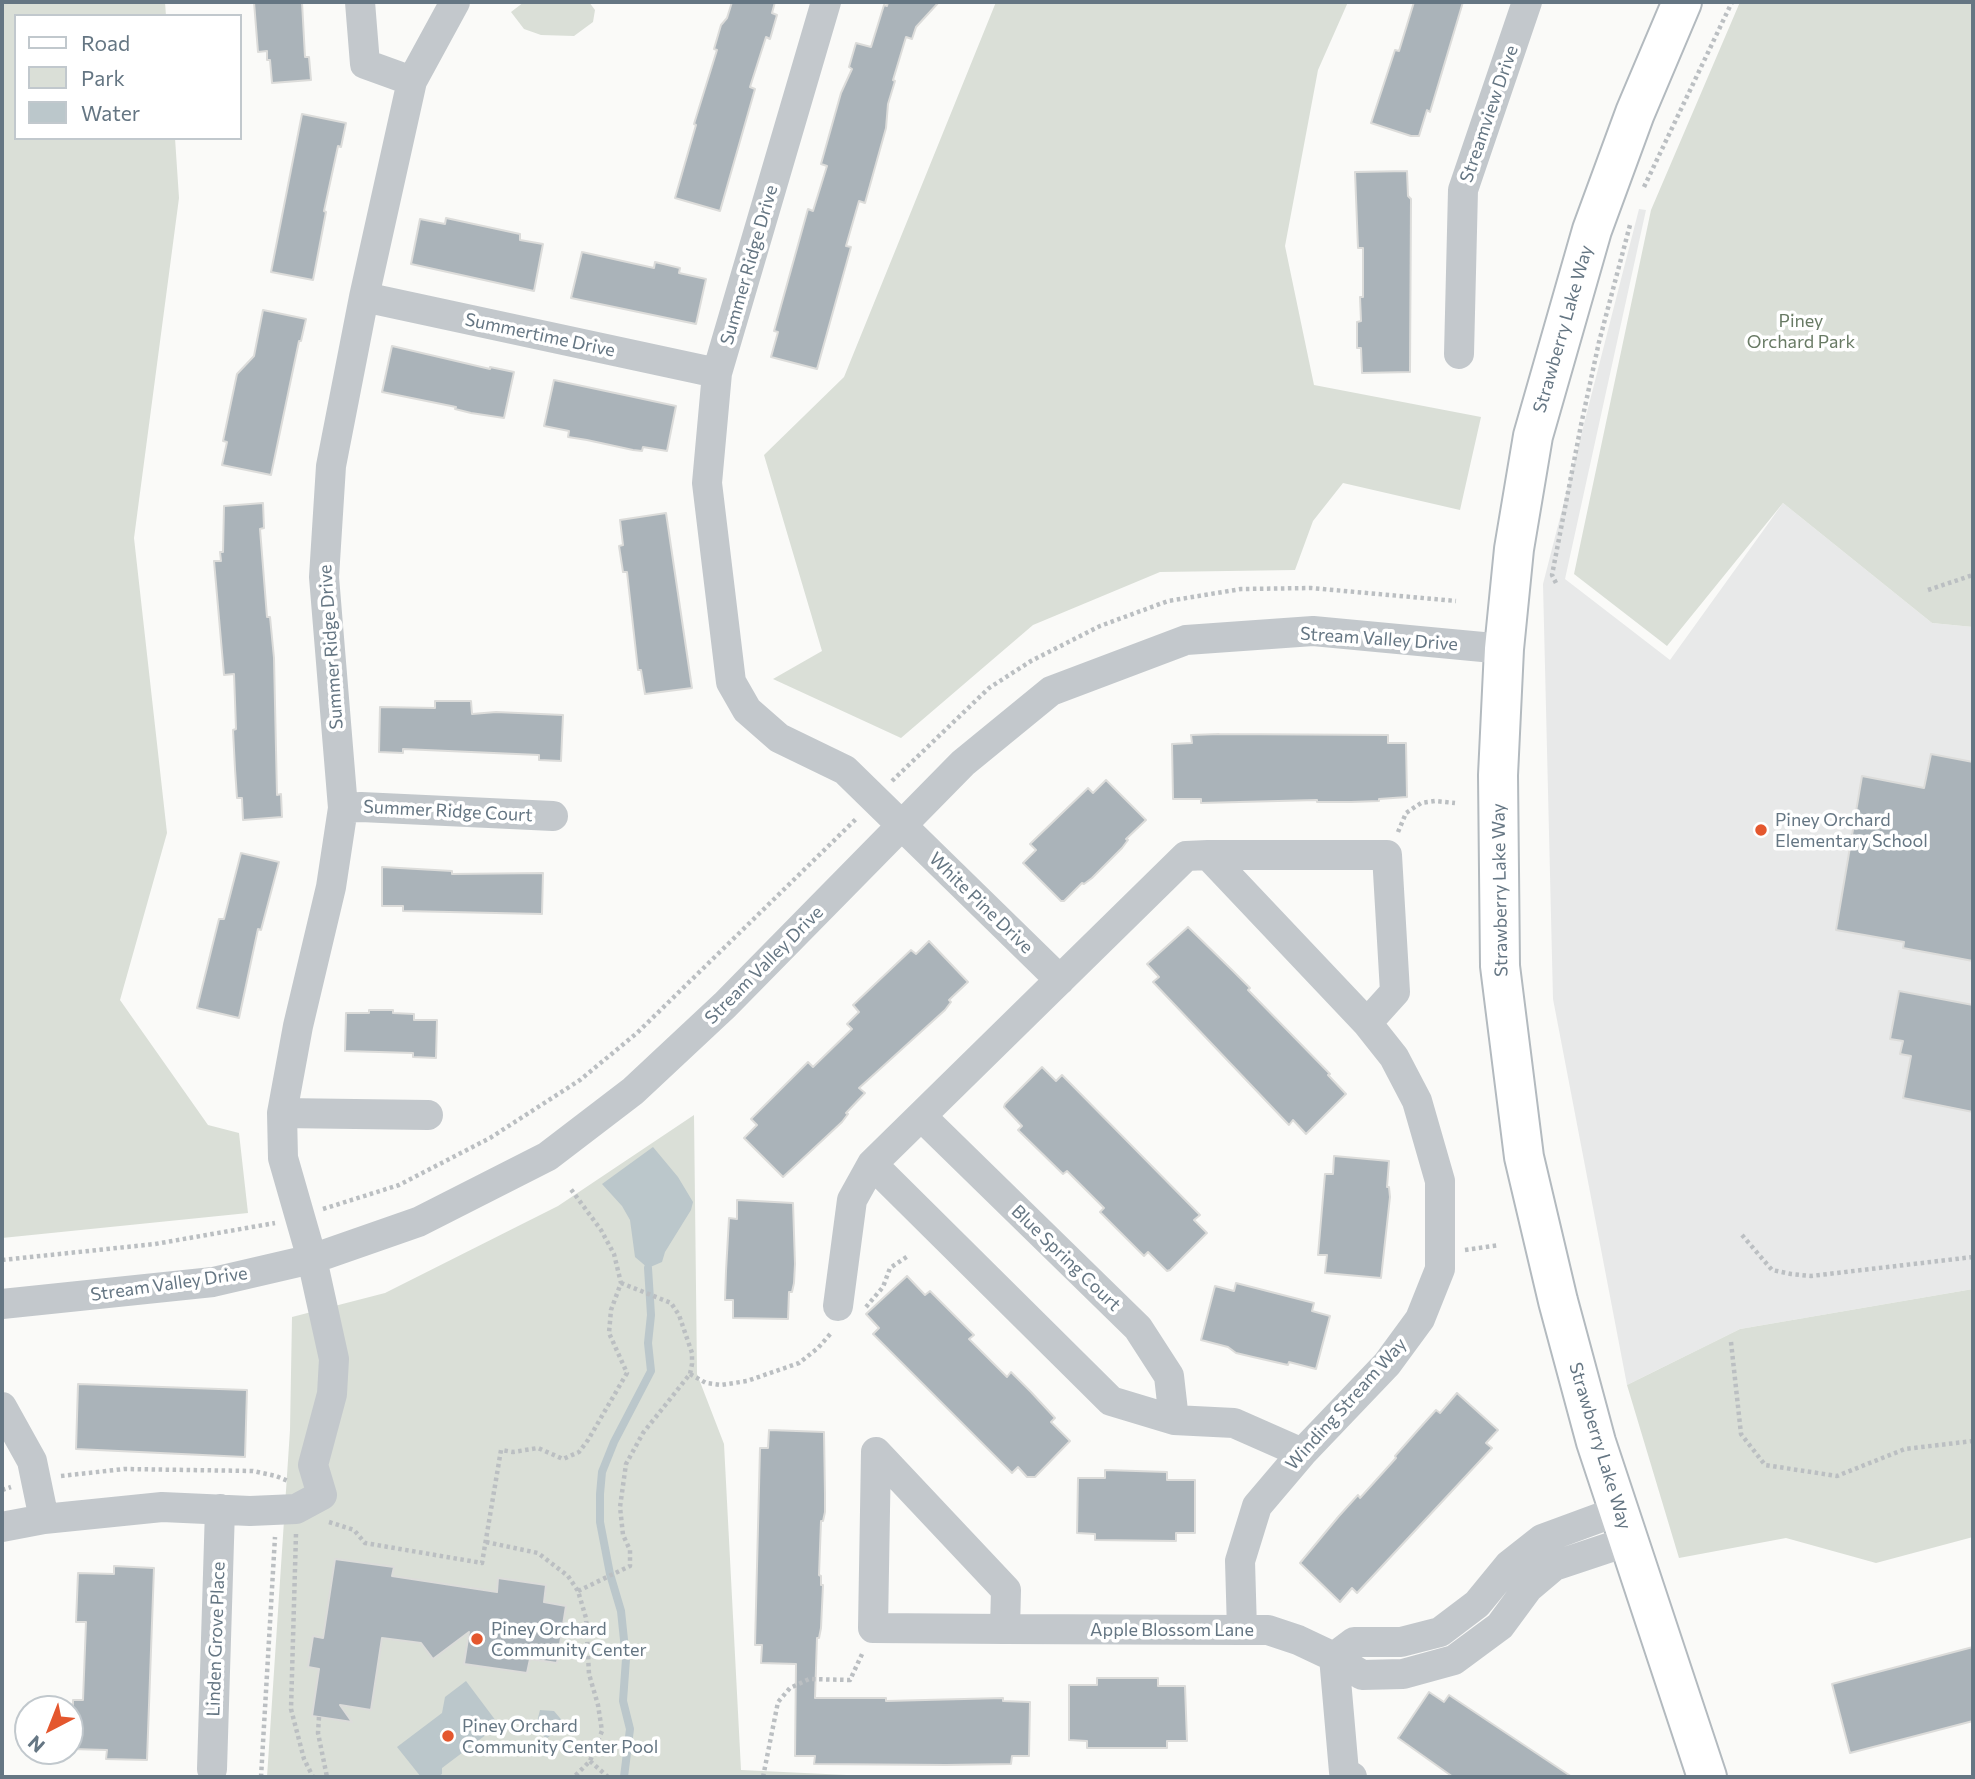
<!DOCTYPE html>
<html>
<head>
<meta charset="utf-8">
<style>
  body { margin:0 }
  #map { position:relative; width:1975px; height:1779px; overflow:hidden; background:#fafaf8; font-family:Commissioner,sans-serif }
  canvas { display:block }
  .frame { position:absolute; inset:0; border:4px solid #657683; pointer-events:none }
  .legend { position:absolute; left:14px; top:14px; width:228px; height:126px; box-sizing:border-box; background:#fff; border:2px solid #c1c8cd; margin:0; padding:9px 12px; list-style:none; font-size:21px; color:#657683 }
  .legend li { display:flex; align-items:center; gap:14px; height:35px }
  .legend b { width:35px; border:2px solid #c1c8cd }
  .north { position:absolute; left:14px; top:1695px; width:70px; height:70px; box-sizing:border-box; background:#fff; border:2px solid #c1c8cd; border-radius:50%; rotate:222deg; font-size:19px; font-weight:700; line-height:28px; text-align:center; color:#657683 }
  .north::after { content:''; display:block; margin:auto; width:24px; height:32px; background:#e4572e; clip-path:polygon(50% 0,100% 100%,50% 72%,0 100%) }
</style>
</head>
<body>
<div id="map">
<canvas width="1975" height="1779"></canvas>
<div class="frame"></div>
<ul class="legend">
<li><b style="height:9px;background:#fff"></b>Road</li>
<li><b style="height:19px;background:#dadfd7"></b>Park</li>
<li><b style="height:19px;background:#bbc7cb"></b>Water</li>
</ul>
<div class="north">N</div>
</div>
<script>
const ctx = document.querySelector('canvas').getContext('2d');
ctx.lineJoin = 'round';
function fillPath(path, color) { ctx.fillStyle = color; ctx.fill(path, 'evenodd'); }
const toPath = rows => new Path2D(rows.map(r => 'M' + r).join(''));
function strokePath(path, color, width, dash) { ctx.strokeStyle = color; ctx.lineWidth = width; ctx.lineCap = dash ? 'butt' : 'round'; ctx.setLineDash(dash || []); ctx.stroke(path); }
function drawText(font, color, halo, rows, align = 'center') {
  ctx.font = font + ' Commissioner,sans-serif'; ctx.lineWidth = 7; ctx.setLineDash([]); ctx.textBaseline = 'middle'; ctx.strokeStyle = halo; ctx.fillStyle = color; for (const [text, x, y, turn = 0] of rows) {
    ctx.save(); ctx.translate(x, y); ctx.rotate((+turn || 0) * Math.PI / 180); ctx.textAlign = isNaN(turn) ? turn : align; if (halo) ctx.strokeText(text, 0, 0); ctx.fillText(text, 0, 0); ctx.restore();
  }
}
const built = toPath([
  [1639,209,1646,210,1565,579,1670,660,1783,503,1932,623,1973,627,1973,1289,1740,1329,1627,1385,1553,999,1543,584]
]);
const green = toPath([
  [2,2,165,2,166,16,16,16,16,138,175,138,179,198,134,538,167,833,120,1000,208,1125,239,1133,248,1213,2,1238],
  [524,2,589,2,595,10,593,22,574,36,541,35,524,29,511,12],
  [996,2,1348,2,1318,70,1285,246,1314,385,1481,417,1460,510,1343,483,1313,521,1295,570,1160,572,1033,625,901,738,773,679,822,651,764,455,844,377],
  [1740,2,1973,2,1973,627,1932,623,1783,503,1667,646,1574,574,1651,210],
  [694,1115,697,1374,724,1444,741,1770,889,1777,267,1777,290,1430,292,1317,385,1293,558,1206],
  [1973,1289,1973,1537,1876,1563,1786,1538,1679,1558,1627,1385,1740,1329]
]);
const water = toPath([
  [653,1147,678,1177,693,1202,691,1210,665,1252,662,1262,648,1268,635,1257,630,1220,622,1206,602,1184],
  [466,1681,499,1725,442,1768,442,1774,437,1777,421,1777,397,1747,442,1713,445,1697],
  [540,1710,554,1711,565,1724,546,1739,536,1726]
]);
const stream = toPath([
  [624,1777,630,1729,623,1701,626,1659,621,1611,610,1574,600,1522,600,1494,602,1472,614,1442,651,1371,648,1343,651,1315,648,1268]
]);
const building = toPath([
  [254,2,302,2,305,57,309,57,311,80,272,83,270,60,267,60,267,51,258,52,254,2],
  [732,2,775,2,772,13,777,15,770,39,766,37,750,87,755,89,720,211,675,198,696,125,694,124,717,50,714,49,721,25,727,18,732,2],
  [888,2,939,2,916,27,912,39,906,37,893,80,895,81,888,104,886,128,865,203,859,201,846,246,851,247,817,369,771,357,778,332,774,331,808,209,813,211,827,166,821,164,841,93,852,69,849,67,856,43,871,47,884,5,887,6,888,2],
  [1414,2,1463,2,1430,112,1427,110,1419,136,1411,136,1371,123,1395,50,1399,51,1414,2],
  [302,114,346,123,341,147,338,146,324,211,326,212,313,280,271,272,302,114],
  [1407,171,1408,196,1411,199,1410,372,1362,373,1361,348,1357,348,1357,322,1361,321,1360,297,1363,297,1363,248,1358,248,1355,172,1407,171],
  [446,218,520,234,520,240,543,244,534,291,411,264,420,219,445,224,446,218],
  [582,252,654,268,655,262,680,268,679,273,706,279,696,324,571,298,582,252],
  [263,310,306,319,301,341,299,341,271,475,222,465,227,442,223,441,237,374,254,356,263,310],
  [392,346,490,369,490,367,514,372,504,418,471,413,455,409,456,407,382,392,392,346],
  [554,380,676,406,667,451,643,447,642,451,633,450,587,440,568,437,569,431,544,426,554,380],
  [263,503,264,528,260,529,267,617,270,617,274,658,277,795,281,794,282,817,243,820,242,798,237,798,235,769,233,730,236,729,234,674,224,675,214,561,221,561,220,552,223,552,224,506,263,503],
  [666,513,692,688,645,694,641,670,638,670,627,572,623,572,619,546,623,545,620,520,666,513],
  [435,701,471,701,472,714,496,712,563,715,561,761,539,760,539,755,403,749,403,753,379,752,380,707,435,708,435,701],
  [1219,734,1388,735,1388,743,1406,743,1407,797,1379,799,1379,801,1351,802,1317,802,1317,800,1201,803,1201,799,1173,799,1172,744,1192,743,1191,735,1219,734],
  [1931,754,1973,762,1973,961,1903,948,1904,942,1836,930,1862,776,1924,788,1931,754],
  [1106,780,1146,820,1126,839,1128,840,1122,848,1092,878,1084,884,1082,883,1064,901,1061,901,1023,863,1036,850,1030,844,1088,788,1093,793,1106,780],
  [241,853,279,862,261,930,258,929,239,1018,197,1008,219,919,224,919,241,853],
  [382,867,452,871,452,874,543,873,542,914,403,911,403,906,382,906,382,867],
  [1188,927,1232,970,1250,988,1248,990,1330,1074,1328,1075,1346,1094,1306,1134,1293,1120,1289,1125,1153,982,1159,977,1147,964,1188,927],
  [929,941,968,982,949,1000,951,1002,945,1010,859,1088,865,1093,846,1113,848,1114,842,1122,783,1177,744,1138,757,1125,751,1119,808,1062,813,1067,852,1029,847,1024,859,1012,853,1005,911,950,916,954,929,941],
  [1899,991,1973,1005,1973,1112,1903,1098,1911,1056,1900,1054,1903,1041,1890,1039,1899,991],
  [369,1010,393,1010,393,1013,414,1014,414,1020,437,1020,436,1058,413,1057,413,1053,345,1051,346,1013,369,1013,369,1010],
  [1042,1067,1056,1081,1062,1075,1200,1215,1194,1220,1207,1233,1170,1270,1167,1271,1148,1252,1144,1256,1100,1212,1104,1208,1067,1171,1063,1174,1018,1130,1022,1126,1004,1107,1005,1104,1042,1067],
  [1334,1156,1389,1161,1387,1187,1389,1187,1390,1197,1381,1278,1325,1273,1327,1255,1318,1255,1325,1174,1333,1174,1334,1156],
  [737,1200,793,1203,795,1264,794,1283,792,1292,789,1292,788,1319,733,1318,733,1300,725,1300,726,1271,729,1218,737,1219,737,1200],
  [907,1276,925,1295,930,1291,974,1335,969,1339,1007,1377,1011,1372,1031,1392,1055,1418,1051,1422,1070,1441,1035,1477,1027,1477,1018,1467,1012,1473,873,1334,879,1328,866,1314,907,1276],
  [1236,1283,1314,1303,1312,1311,1330,1316,1316,1369,1289,1362,1288,1365,1253,1357,1236,1353,1228,1347,1201,1340,1215,1286,1234,1291,1236,1283],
  [78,1384,247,1390,245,1457,76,1449,78,1384],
  [1457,1393,1498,1430,1486,1443,1492,1448,1357,1593,1352,1588,1340,1602,1300,1563,1339,1516,1358,1495,1360,1498,1396,1458,1395,1456,1418,1430,1436,1410,1440,1413,1457,1393],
  [769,1430,824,1432,825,1494,825,1512,823,1521,821,1521,819,1575,821,1576,821,1585,823,1585,821,1628,819,1638,817,1638,815,1698,886,1698,886,1701,1003,1698,1003,1701,1030,1702,1029,1756,1012,1756,1011,1764,946,1765,814,1764,815,1756,795,1756,796,1664,761,1663,762,1645,755,1645,760,1448,768,1448,769,1430],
  [1105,1470,1167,1472,1167,1480,1195,1480,1195,1533,1176,1533,1176,1541,1095,1540,1095,1534,1077,1533,1078,1478,1105,1478,1105,1470],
  [335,1559,394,1567,392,1576,497,1592,498,1578,546,1585,544,1602,566,1606,557,1663,530,1659,527,1673,464,1664,469,1632,433,1659,421,1643,382,1638,371,1710,340,1705,352,1722,312,1716,319,1669,308,1667,313,1636,323,1638,335,1559],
  [114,1566,154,1568,147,1760,106,1759,107,1750,72,1749,73,1700,83,1700,86,1622,76,1622,78,1573,114,1574,114,1566],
  [1973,1647,1973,1721,1850,1753,1832,1684,1973,1647],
  [1097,1678,1158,1678,1158,1686,1185,1686,1187,1741,1167,1741,1167,1748,1087,1748,1087,1741,1069,1740,1069,1685,1097,1685,1097,1678],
  [1429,1692,1444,1702,1449,1695,1572,1777,1453,1777,1398,1738,1429,1692]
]);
const path = toPath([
  [1644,187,1732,2],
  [1556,583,1552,575,1581,425,1599,342,1630,225],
  [1928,590,1973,575],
  [892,781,989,688,1031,661,1100,626,1168,601,1241,589,1311,588,1456,601],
  [1398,832,1406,813,1421,803,1435,801,1455,803],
  [323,1209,399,1185,490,1138,580,1080,637,1033,857,818],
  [1742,1235,1772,1270,1791,1274,1811,1276,1973,1257],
  [1465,1250,1499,1245],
  [2,1260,155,1244,275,1223],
  [866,1307,883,1287,890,1268,908,1256],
  [1731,1342,1741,1434,1765,1465,1837,1476,1905,1449,1973,1441],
  [690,1374,706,1383,721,1385,747,1381,799,1363,818,1348,832,1332],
  [61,1476,124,1469,253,1471,276,1476,288,1481],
  [2,1490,11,1487],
  [329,1522,354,1530,365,1543,482,1563,501,1450,513,1452,538,1448,563,1459,579,1452,588,1440,627,1373,609,1333,611,1310,621,1283,614,1254,601,1230,570,1188],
  [296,1534,291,1709,304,1759,313,1777],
  [486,1542,538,1553,568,1576,578,1591,586,1618,589,1674,598,1705,602,1731,590,1761,574,1777],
  [578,1591,630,1566,630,1550,623,1535,620,1507,626,1464,643,1433,690,1374,692,1364,692,1353,679,1315,671,1303,621,1283],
  [319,1717,318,1733,327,1777],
  [590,1761,608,1777],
  [261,1777,275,1537],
  [763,1777,778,1702,790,1688,809,1679,850,1680,863,1652]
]);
const street = toPath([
  [360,2,365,64,412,81],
  [826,2,717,373,707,483,731,682,747,710,779,738,845,770,1060,980],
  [364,297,717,373],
  [1459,354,1463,190,1527,2],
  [343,808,361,807,553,816],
  [1208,855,1387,855,1395,992,1367,1023],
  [282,1113,428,1115],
  [921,1116,1138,1328,1169,1376,1174,1420],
  [872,1164,1111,1401,1174,1420,1234,1423,1302,1453],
  [2,1304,213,1282,312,1259,418,1222,548,1156,633,1091,725,1005,963,763,1051,691,1186,640,1313,631,1504,649],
  [838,1306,852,1200,872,1164,1186,856,1208,855,1367,1023,1394,1057,1417,1101,1440,1181,1440,1269,1420,1319,1387,1364,1302,1453,1257,1506,1240,1561,1242,1630],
  [2,1407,32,1461,44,1519],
  [2,1527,44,1519,162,1507,250,1511,296,1509,322,1495,313,1465,332,1394,334,1359,312,1259,283,1158,282,1113,298,1026,331,887,343,808,324,577,331,466,364,297,412,81,455,2],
  [1005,1629,1006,1590,876,1452,873,1628,1005,1629,1242,1630,1268,1630,1298,1640,1334,1657,1362,1675,1403,1674,1454,1660,1500,1626,1528,1588,1554,1566,1629,1541],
  [1334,1657,1354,1642,1401,1642,1440,1632,1477,1604,1509,1565,1542,1539,1618,1511],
  [1334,1657,1344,1772,1352,1777],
  [212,1769,220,1509]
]);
const secondary = toPath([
  [1682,2,1635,113,1592,230,1533,436,1514,549,1504,649,1498,775,1500,966,1524,1157,1558,1301,1596,1442,1707,1777]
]);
const markers = [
  [1761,830,7,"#e4572e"],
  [477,1639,7,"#e4572e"],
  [448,1736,7,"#e4572e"]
];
const streetNames = [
  ["Streamview Drive",1489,114,-71],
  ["Summer Ridge Drive",749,265,-74],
  ["Strawberry Lake Way",1563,329,-74],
  ["Summertime Drive",540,335,12],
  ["Stream Valley Drive",1379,639,4],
  ["Summer Ridge Drive",331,647,-94],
  ["Summer Ridge Court",448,811,3],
  ["Strawberry Lake Way",1500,890,-91],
  ["White Pine Drive",981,903,44],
  ["Stream Valley Drive",764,965,-45],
  ["Blue Spring Court",1066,1258,44],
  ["Stream Valley Drive",169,1284,-8],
  ["Winding Stream Way",1346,1404,-48],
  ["Strawberry Lake Way",1600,1446,73],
  ["Apple Blossom Lane",1172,1630],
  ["Linden Grove Place",216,1639,-88]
];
const parkNames = [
  ["Piney",1801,321],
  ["Orchard Park",1801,342]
];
const poiNames = [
  ["Piney Orchard",1775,820],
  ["Elementary School",1775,841],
  ["Piney Orchard",491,1629],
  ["Community Center",491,1650],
  ["Piney Orchard",462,1726],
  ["Community Center Pool",462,1747]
];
fillPath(built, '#e8e9e9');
fillPath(green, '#dadfd7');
fillPath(water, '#bbc7cb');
strokePath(stream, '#bbc7cb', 8);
fillPath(building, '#aab3b9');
strokePath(building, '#dcdcda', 2);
strokePath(secondary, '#b3babf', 42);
strokePath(path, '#bbbfc2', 4.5, [3.5, 3.5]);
strokePath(street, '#c3c8cc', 30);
strokePath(secondary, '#fff', 38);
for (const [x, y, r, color] of markers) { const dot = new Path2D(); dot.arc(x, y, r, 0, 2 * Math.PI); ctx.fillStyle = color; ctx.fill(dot); strokePath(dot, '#fff', 2.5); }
drawText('18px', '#657683', '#fff', streetNames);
drawText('18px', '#687a64', '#fff', parkNames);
drawText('18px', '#657683', '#fff', poiNames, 'left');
</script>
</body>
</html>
